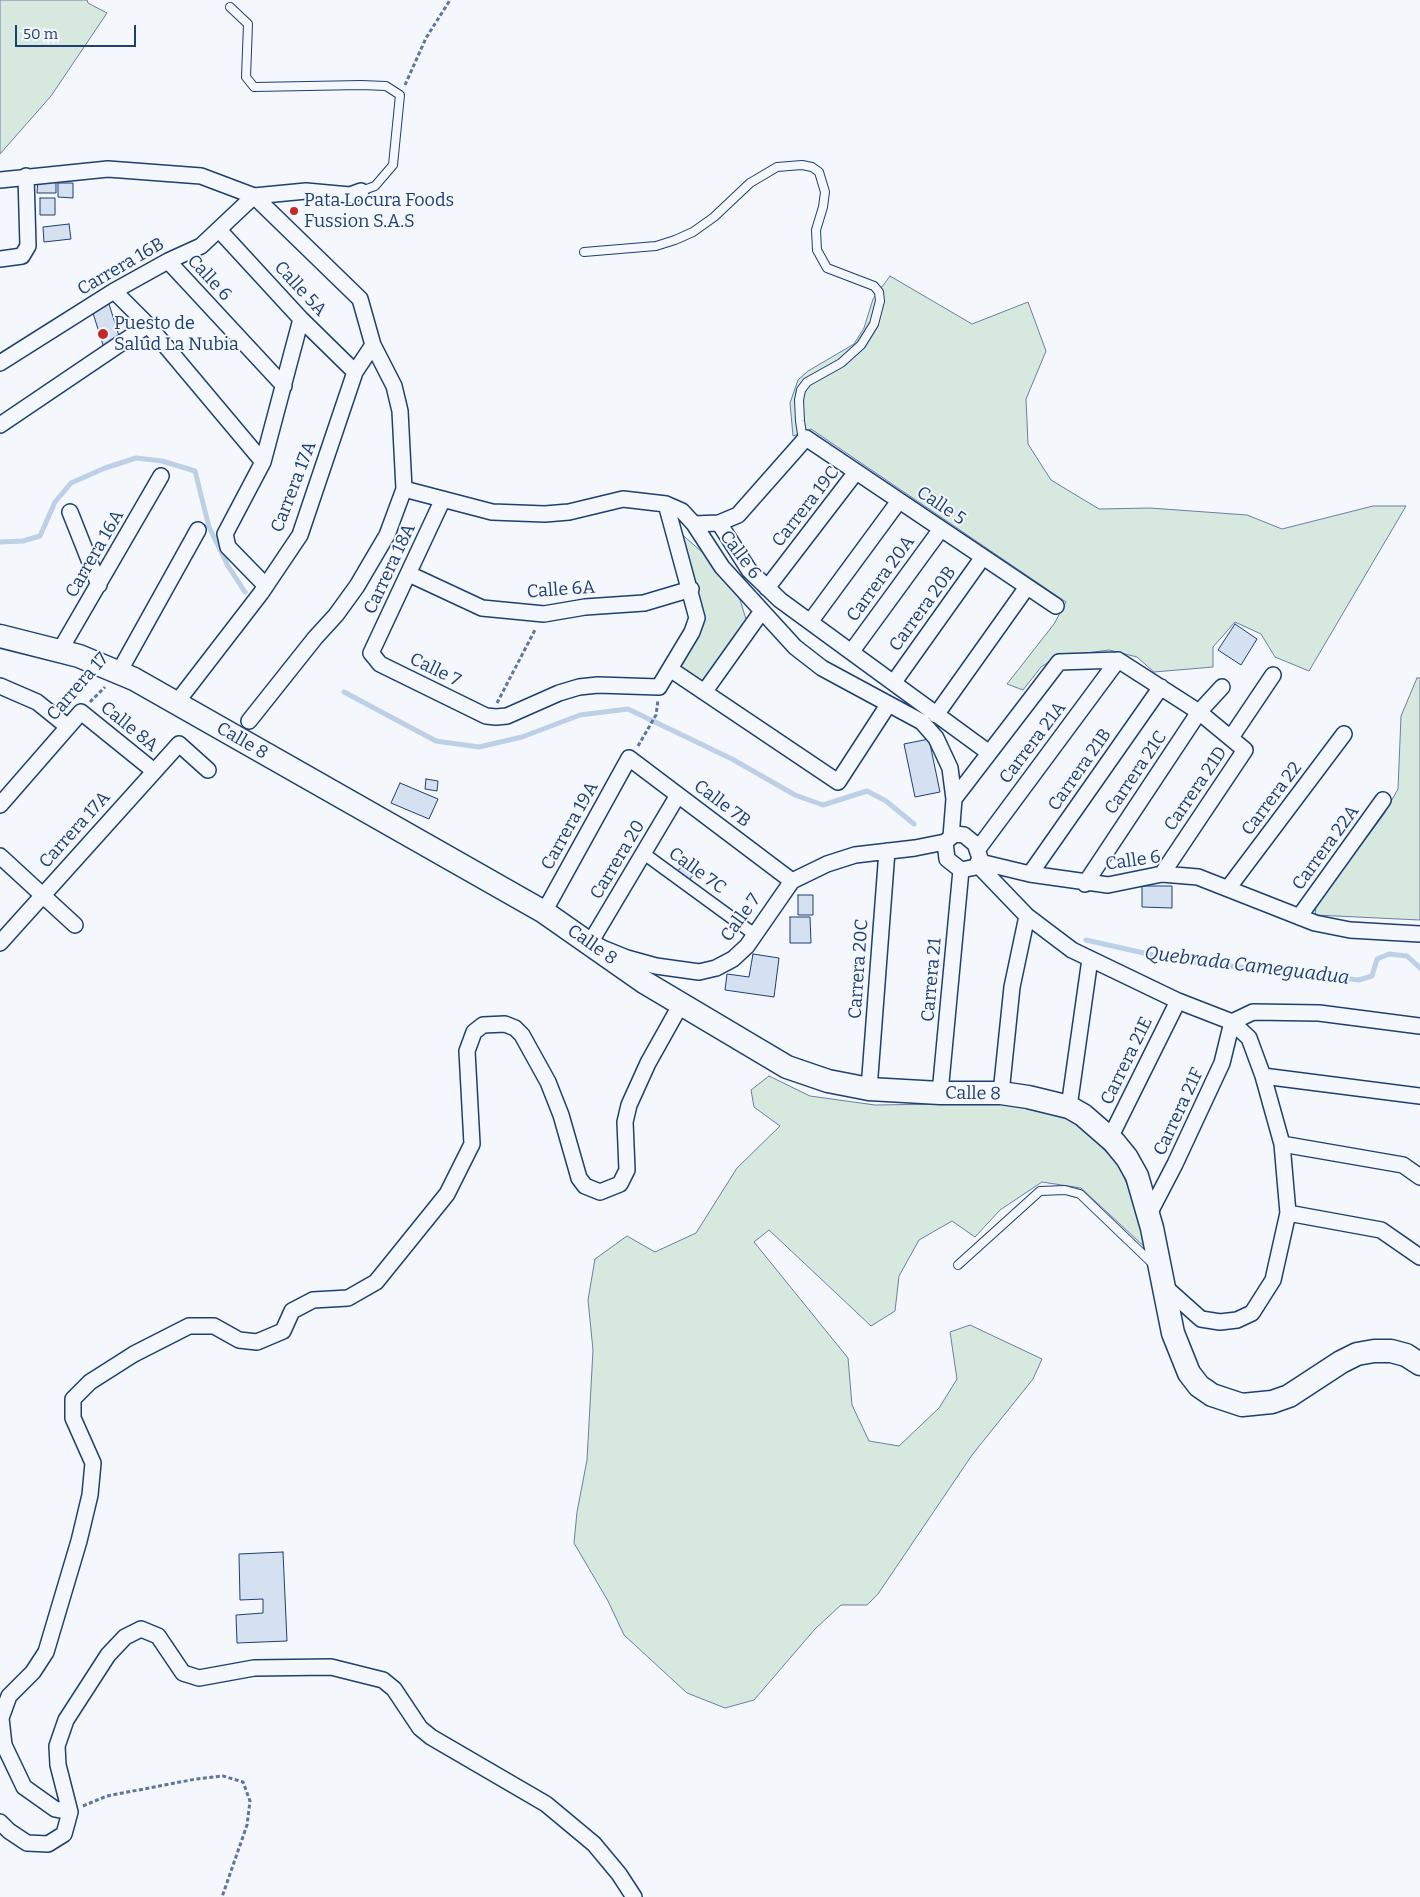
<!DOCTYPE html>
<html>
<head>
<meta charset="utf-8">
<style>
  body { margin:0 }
  #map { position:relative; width:1420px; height:1897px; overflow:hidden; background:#f4f7fb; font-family:Bitter,serif }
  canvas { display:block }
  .scale { position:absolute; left:15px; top:25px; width:121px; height:22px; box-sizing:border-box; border:2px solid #1d3f73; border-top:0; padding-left:6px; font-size:15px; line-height:18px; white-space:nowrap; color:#1d3f73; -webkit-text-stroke:4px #f4f7fb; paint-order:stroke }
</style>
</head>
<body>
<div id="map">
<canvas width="1420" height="1897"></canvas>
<div class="scale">50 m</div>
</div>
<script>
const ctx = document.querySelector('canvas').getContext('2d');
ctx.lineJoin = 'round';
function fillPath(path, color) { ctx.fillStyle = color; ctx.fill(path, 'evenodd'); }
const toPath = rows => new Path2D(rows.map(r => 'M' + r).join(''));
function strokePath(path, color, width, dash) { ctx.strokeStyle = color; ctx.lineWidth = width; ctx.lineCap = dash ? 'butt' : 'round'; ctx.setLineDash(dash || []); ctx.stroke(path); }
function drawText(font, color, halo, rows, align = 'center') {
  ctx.font = font + ' Bitter,serif'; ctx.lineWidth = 4; ctx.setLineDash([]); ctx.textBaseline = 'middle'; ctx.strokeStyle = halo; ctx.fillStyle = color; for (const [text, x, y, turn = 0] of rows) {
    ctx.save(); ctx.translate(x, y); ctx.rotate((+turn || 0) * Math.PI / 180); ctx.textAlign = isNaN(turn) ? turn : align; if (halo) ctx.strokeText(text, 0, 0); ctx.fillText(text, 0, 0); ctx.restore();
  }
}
const green = toPath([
  [0,0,87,0,88,3,107,13,51,96,0,154,0,0],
  [890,276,972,324,1028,302,1046,351,1026,399,1028,444,1051,480,1099,509,1150,508,1247,515,1282,529,1373,506,1406,506,1309,671,1275,657,1261,634,1235,622,1213,647,1213,667,1154,672,1137,657,1109,650,1057,657,1041,667,1023,690,1007,684,1054,624,1066,602,811,429,793,436,790,403,798,380,808,371,854,344,864,328,873,299,890,276],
  [678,531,734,580,749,629,700,699,673,677,699,630,678,531],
  [1417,678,1420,678,1420,920,1315,915,1316,906,1384,814,1398,789,1401,716,1417,678],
  [769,1076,810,1096,875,1105,1014,1103,1060,1112,1092,1136,1119,1166,1137,1207,1149,1251,1081,1188,1042,1182,1000,1210,975,1237,952,1221,919,1240,899,1276,895,1311,871,1326,769,1230,754,1242,848,1358,852,1405,869,1441,899,1446,939,1408,957,1379,950,1332,970,1325,1042,1359,1033,1379,972,1455,878,1594,867,1605,841,1605,815,1629,754,1700,725,1708,687,1693,624,1635,608,1601,574,1543,577,1512,587,1460,593,1350,588,1300,595,1259,627,1236,655,1252,696,1233,737,1168,780,1126,754,1107,751,1090,769,1076]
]);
const stream = toPath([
  [0,542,23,541,40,536,55,502,71,483,105,468,136,458,162,461,195,471,209,527,228,566,245,592],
  [344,692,436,741,479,747,522,737,580,715,628,709,732,759,795,795,823,805,867,791,886,801,914,824],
  [1086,940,1175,960,1359,980,1372,976,1377,959,1389,954,1407,956,1420,968]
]);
const building = toPath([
  [38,180,56,182,56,193,37,193,38,180],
  [58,183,73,183,73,198,58,197,58,183],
  [40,198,55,198,55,215,40,215,40,198],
  [69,224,71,239,44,242,43,227,69,224],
  [109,304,121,342,104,348,92,310,109,304],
  [1235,624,1257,639,1241,665,1218,650,1235,624],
  [929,739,940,792,915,797,904,744,929,739],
  [426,779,438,781,437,791,425,789,426,779],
  [400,783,438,799,429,819,391,803,400,783],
  [685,862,696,872,688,881,677,872,685,862],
  [1142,886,1172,886,1172,908,1142,907,1142,886],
  [798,895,813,895,813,915,798,915,798,895],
  [790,917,810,917,811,943,790,943,790,917],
  [753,954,779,958,774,997,725,990,727,974,749,977,753,954],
  [283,1552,287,1641,237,1643,236,1615,263,1613,263,1599,240,1600,239,1554,283,1552]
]);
const path = toPath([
  [405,85,426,38,450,0],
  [90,702,105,687],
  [497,703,536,628],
  [638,746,656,715,658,700],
  [83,1806,107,1796,196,1779,223,1776,243,1782,250,1801,247,1825,222,1897]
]);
const service = toPath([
  [230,7,248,24,246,77,254,87,361,85,386,86,400,95,393,165,375,186,361,191],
  [584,252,656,246,675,240,693,232,714,217,750,183,777,167,802,165,812,167,819,172,825,192,823,207,816,230,817,250,827,268,874,286,879,292,880,301,874,324,861,345,841,363,807,382,801,390,799,400,800,421,802,434,806,438],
  [958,1265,1040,1191,1065,1190,1080,1194,1153,1264]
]);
const pedestrian = toPath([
  [643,853,754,934]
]);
const minor = toPath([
  [0,180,108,169,201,176,254,196,360,299,373,345,394,386,400,411,404,489,387,535,357,586,336,615,315,638,249,721],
  [220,231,301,319,355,372],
  [0,259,22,256,28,246,26,176],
  [168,261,284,386],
  [114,291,148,325,263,462],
  [0,363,114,291,168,261,201,246,254,196,306,191,350,195,361,191],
  [0,425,148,325],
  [404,489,492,512,545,514,569,512,623,499,666,504,682,511,694,524,722,567,795,647,822,668,922,722,936,738,950,768,954,799,951,837],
  [443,499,371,653,380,664,486,716,496,717,507,716,559,693,579,687,598,685,659,687,692,632,697,618,666,504],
  [70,512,99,585],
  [719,523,749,570,780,600,988,752],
  [694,524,719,523,738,515,806,438,1056,606],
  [409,574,482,608,544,614,585,607,644,603,691,589],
  [266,586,228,547,225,534,263,462,301,319],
  [767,588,856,472],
  [810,622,899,501],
  [852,651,941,529],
  [59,652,161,476],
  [670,669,838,782,888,705],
  [119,672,198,530],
  [894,682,983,557],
  [0,686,37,702,68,727],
  [705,691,762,611],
  [177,702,261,593,300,535,355,372,373,345],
  [936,715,1027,587],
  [1232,736,1273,675],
  [678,795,590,943,627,958,656,966,699,972,716,968,733,959,747,946,792,881,827,864,855,855,915,848,945,842],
  [954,799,1059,662,1118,660,1199,712,1245,750,1162,874],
  [0,805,81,712,154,771],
  [955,834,964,835,975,844,980,858,976,867,961,870,947,859,945,842,955,834],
  [978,849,1118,660],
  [0,856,75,925],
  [980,862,1030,874,1108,885,1162,874,1198,877,1315,923,1350,930,1420,934],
  [978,865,1027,916,1072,950,1178,1001,1232,1022,1249,1038,1263,1076,1282,1144,1288,1213,1273,1280,1252,1313,1237,1320,1220,1322,1201,1319,1164,1286],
  [1030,874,1161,687],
  [1085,884,1199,712,1222,687],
  [1229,887,1344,734],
  [544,912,629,758,792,881],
  [1299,917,1383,800],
  [0,943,179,744,208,770],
  [1232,1022,1253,1012,1319,1013,1420,1026],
  [1263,1076,1420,1096],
  [869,1089,887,851],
  [940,1093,961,870],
  [1001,1093,1012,987,1027,916],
  [1069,1107,1090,959],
  [1110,1138,1178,1001],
  [1282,1144,1403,1165,1420,1177],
  [1288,1213,1381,1230,1420,1257],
  [1149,1214,1175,1164,1222,1063,1232,1022],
  [70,1812,55,1809,24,1787,4,1745,1,1718,9,1696,33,1672,46,1652,79,1541,90,1495,93,1463,73,1418,73,1399,90,1382,134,1354,189,1326,214,1326,239,1340,257,1342,283,1331,292,1311,313,1300,348,1298,376,1282,447,1194,472,1144,467,1051,474,1032,483,1025,505,1024,515,1028,522,1035,548,1082,561,1115,579,1178,585,1186,600,1192,620,1184,627,1170,625,1122,629,1105,648,1063,681,1004],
  [0,1822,9,1831,27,1843,48,1844,64,1834,70,1812,58,1765,57,1746,66,1720,108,1655,125,1637,141,1629,158,1636,183,1673,199,1678,254,1668,331,1667,383,1680,394,1689,420,1728,431,1737,546,1804,594,1844,619,1874,634,1897]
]);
const primary = toPath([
  [0,636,79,656,134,679,544,912,644,982,787,1067,828,1081,869,1089,940,1093,1001,1093,1028,1097,1069,1107,1083,1115,1114,1142,1127,1158,1137,1176,1152,1228,1173,1333,1189,1373,1199,1386,1212,1395,1242,1405,1272,1402,1289,1396,1341,1362,1357,1354,1374,1351,1391,1351,1406,1355,1420,1364]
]);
const markers = [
  [294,211,5,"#c62828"],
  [103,334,6,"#c62828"]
];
const poiNames = [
  ["Pata Locura Foods",304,201],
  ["Fussion S.A.S",304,222],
  ["Puesto de",114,324],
  ["Salud La Nubia",114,345]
];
const streetNames = [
  ["Carrera 16B",121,267,-30],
  ["Calle 6",209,278,47],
  ["Calle 5A",300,289,47],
  ["Carrera 17A",294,487,-69],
  ["Calle 5",941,506,34],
  ["Carrera 19C",806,507,-52],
  ["Carrera 16A",95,554,-60],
  ["Calle 6",740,555,53],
  ["Carrera 18A",390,569,-65],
  ["Carrera 20A",881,579,-54],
  ["Calle 6A",561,590,-4],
  ["Carrera 20B",923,609,-54],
  ["Calle 7",435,670,26],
  ["Carrera 17",78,687,-49],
  ["Calle 8A",129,727,39],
  ["Calle 8",242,741,30],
  ["Carrera 21A",1033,743,-53],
  ["Carrera 21B",1080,770,-55],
  ["Carrera 21C",1136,773,-56],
  ["Carrera 21D",1196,789,-56],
  ["Carrera 22",1272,799,-53],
  ["Calle 7B",722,804,37],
  ["Carrera 19A",570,826,-61],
  ["Carrera 17A",75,830,-48],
  ["Carrera 22A",1326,848,-54],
  ["Carrera 20",618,860,-59],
  ["Calle 6",1133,861,-8],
  ["Calle 7C",697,871,36],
  ["Calle 7",741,918,-54],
  ["Calle 8",592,945,35],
  ["Carrera 20C",859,969,-86],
  ["Carrera 21",932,980,-85],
  ["Carrera 21E",1127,1061,-64],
  ["Calle 8",973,1094,1],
  ["Carrera 21F",1179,1112,-65]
];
const waterNames = [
  ["Quebrada Cameguadua",1247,966,7]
];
fillPath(green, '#d7e8df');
strokePath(green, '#687fa3', 1);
strokePath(stream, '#bed0e5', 5);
fillPath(building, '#d5e0f0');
strokePath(building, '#1d3f73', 1);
strokePath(service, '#1d3f73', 10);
strokePath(pedestrian, '#1d3f73', 14);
strokePath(minor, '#1d3f73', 18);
strokePath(primary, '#1d3f73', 25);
strokePath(path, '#5e769c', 3, [4, 2.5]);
strokePath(service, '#f4f7fb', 8);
strokePath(pedestrian, '#f4f7fb', 11);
strokePath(minor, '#f4f7fb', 15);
strokePath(primary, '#f4f7fb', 22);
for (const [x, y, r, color] of markers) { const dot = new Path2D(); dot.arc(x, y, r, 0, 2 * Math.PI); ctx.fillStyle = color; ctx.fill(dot); strokePath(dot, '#f4f7fb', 2); }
drawText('18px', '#1d3f73', '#f4f7fb', poiNames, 'left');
drawText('18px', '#1d3f73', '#f4f7fb', streetNames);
drawText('italic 19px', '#1d3f73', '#f4f7fb', waterNames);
</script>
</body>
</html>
